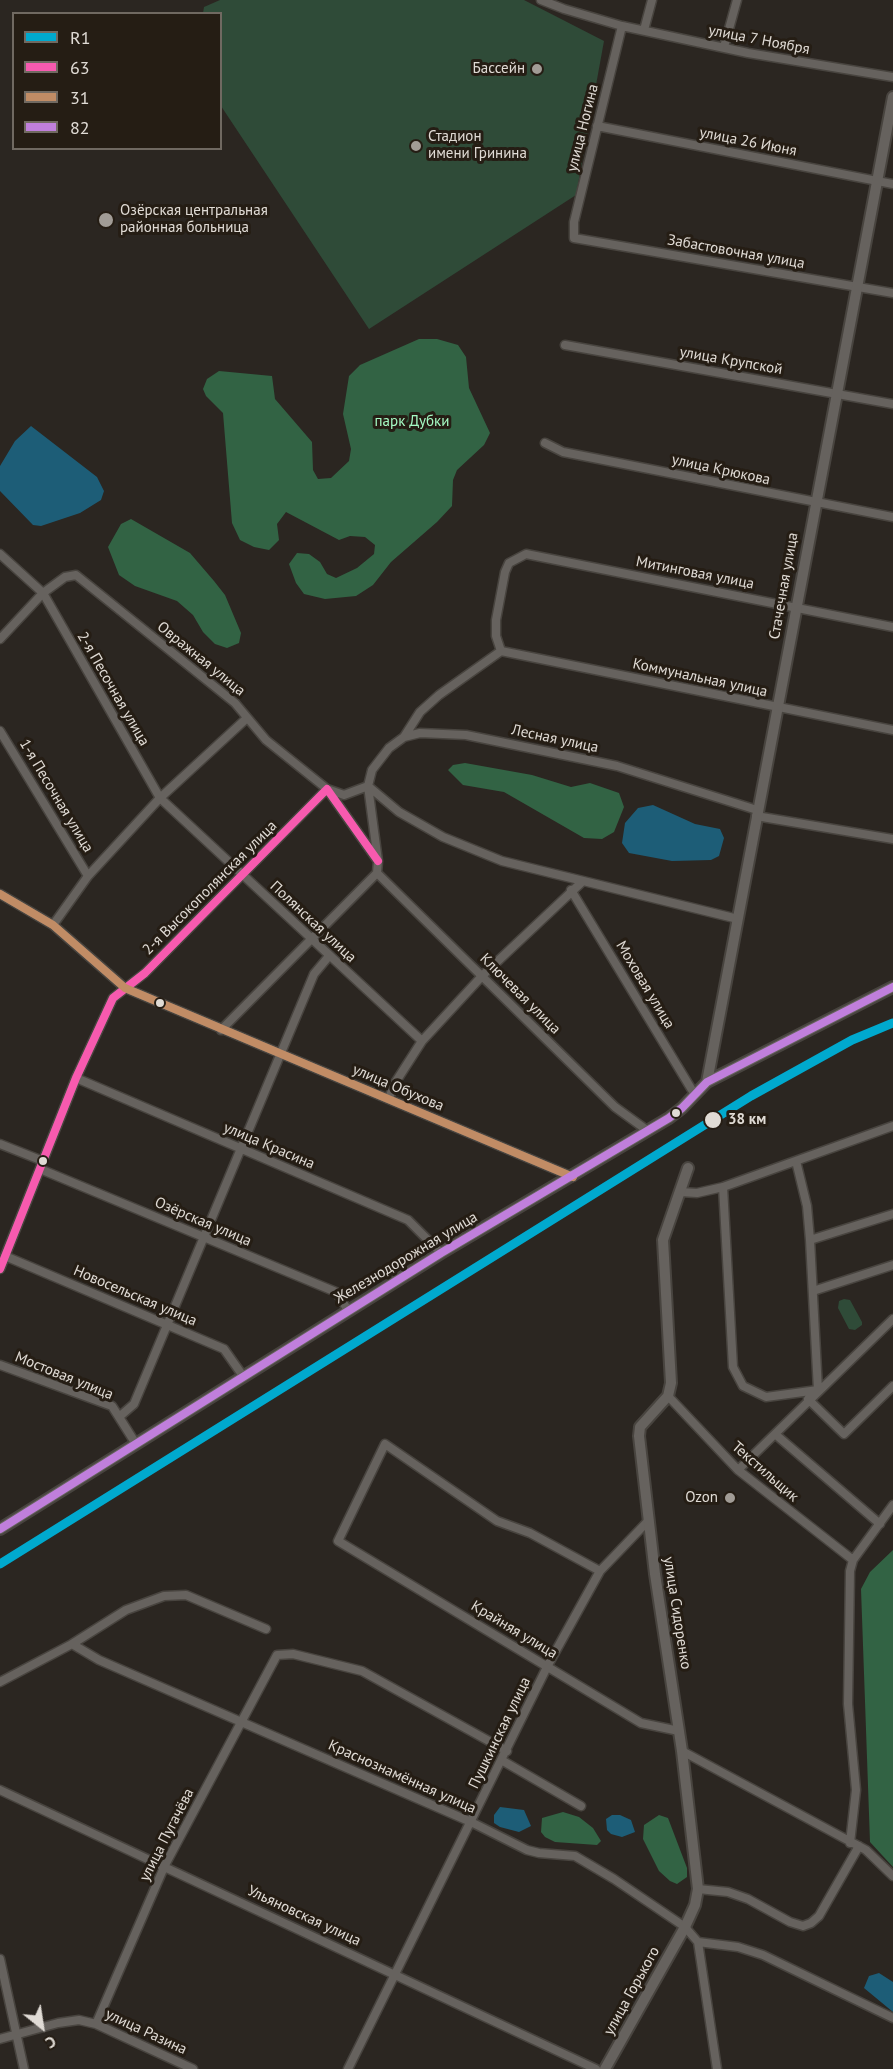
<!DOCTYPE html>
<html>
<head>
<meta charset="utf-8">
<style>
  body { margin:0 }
  #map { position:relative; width:893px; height:2069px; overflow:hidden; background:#2b2621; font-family:"PT Sans",sans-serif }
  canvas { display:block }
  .legend { position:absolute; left:12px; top:12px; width:210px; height:138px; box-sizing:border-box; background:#251d14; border:2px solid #706961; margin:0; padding:8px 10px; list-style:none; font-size:18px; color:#e0dbd5 }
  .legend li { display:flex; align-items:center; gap:12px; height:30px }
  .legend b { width:30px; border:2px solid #706961 }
  .north { position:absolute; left:12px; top:1997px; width:60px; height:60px; -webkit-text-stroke:4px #251d14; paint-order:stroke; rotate:150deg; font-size:16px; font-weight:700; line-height:24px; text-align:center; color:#e0dbd5 }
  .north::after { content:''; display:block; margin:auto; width:21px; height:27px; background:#e0dbd5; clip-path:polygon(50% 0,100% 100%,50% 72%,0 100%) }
</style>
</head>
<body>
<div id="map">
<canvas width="893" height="2069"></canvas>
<ul class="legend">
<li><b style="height:8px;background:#00a9ce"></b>R1</li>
<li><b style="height:8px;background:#f75aaf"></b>63</li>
<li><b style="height:8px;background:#c18c65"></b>31</li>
<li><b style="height:8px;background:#c07fdc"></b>82</li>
</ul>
<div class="north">С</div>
</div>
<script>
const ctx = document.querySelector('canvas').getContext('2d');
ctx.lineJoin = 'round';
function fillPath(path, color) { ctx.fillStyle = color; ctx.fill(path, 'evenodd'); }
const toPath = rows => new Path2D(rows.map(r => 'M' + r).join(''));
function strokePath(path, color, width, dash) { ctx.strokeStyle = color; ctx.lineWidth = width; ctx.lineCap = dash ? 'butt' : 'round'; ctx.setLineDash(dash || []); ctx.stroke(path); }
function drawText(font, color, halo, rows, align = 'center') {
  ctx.font = font + ' "PT Sans",sans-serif'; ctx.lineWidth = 6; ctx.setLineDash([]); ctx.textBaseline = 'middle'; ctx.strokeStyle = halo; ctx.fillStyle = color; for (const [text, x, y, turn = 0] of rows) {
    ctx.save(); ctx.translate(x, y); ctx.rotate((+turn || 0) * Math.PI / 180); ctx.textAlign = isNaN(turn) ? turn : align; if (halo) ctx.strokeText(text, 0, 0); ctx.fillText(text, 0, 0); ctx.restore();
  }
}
const green = toPath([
  [220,0,524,0,604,41,576,195,369,329,221,106,220,14,203,13,204,7],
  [844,1299,850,1300,862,1322,862,1325,855,1330,849,1329,838,1308,839,1301]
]);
const forest = toPath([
  [419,339,437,339,458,345,466,357,469,388,490,433,484,445,457,470,453,480,452,506,437,522,391,562,373,585,356,596,325,599,304,594,296,583,289,564,297,553,309,554,320,562,327,574,336,578,357,568,374,554,375,545,365,537,350,536,339,540,286,512,277,524,279,540,269,550,254,547,240,540,232,523,223,413,206,396,203,389,207,379,219,371,272,376,275,399,312,442,313,470,318,479,331,478,349,461,351,449,343,414,349,376,360,365],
  [131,519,190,553,214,581,225,595,241,633,239,643,227,648,215,644,203,632,193,615,177,601,135,586,119,575,108,547,121,524],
  [465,763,532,775,571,787,590,783,619,793,624,807,614,832,602,839,584,838,504,792,463,785,448,770,453,765],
  [893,1550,893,1867,870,1842,861,1589,870,1572],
  [563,1812,579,1817,593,1828,601,1841,597,1845,555,1842,545,1837,541,1832,542,1818],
  [659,1815,668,1818,687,1868,687,1877,677,1884,670,1881,659,1871,643,1839,644,1825]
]);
const water = toPath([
  [31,426,97,477,104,491,101,500,80,513,41,526,33,525,0,491,0,466,15,441],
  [653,805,695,824,720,829,724,838,719,856,711,860,672,861,629,853,622,843,625,823,638,808],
  [500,1807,524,1810,531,1826,519,1832,500,1827,494,1823,494,1815],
  [612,1815,620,1815,631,1820,635,1832,622,1837,611,1834,607,1830,606,1819],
  [879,1973,893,1982,893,2012,864,1988,869,1976]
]);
const minor = toPath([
  [541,0,564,9,622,26,748,53,893,77],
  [622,26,574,222,574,238,893,293],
  [644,30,652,0],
  [724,47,737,0],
  [597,126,893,184],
  [565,345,893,404],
  [545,443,563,452,893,517],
  [0,554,43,593,160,798,422,1041],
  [0,639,43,593,65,577,76,575,235,703,266,740,327,789,344,795,368,786,399,812,443,837,502,861,738,919],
  [501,651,496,636,496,620,505,572,509,563,526,554,893,627],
  [501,651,893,730],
  [0,731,88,876],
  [404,737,420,712,439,695,501,651],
  [756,816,893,839],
  [377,873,378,861,368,786,372,770,389,748,404,737,420,733,466,735,617,766,757,810],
  [377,873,615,1107,648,1131],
  [571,890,695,1095],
  [0,894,53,925,125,988,573,1177],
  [53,925,88,876,160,798,247,718],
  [221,1030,377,873],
  [76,1078,408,1220,441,1253],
  [389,1098,395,1083,422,1041,483,975,583,881],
  [0,1144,43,1161],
  [40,1169,336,1292,348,1310],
  [723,1187,733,1367,743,1386,766,1397,818,1390,810,1240,807,1206,796,1161],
  [680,1192,697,1193,723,1187,893,1126],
  [810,1240,893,1214],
  [5,1256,224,1349,243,1376],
  [0,1269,76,1078,113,998,145,973,327,789,378,861],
  [813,1291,893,1265],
  [0,1365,112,1406,136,1444],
  [668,1396,738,1470,853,1560],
  [808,1399,844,1434,893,1386],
  [119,1417,134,1404,314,974,329,956],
  [775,1434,880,1524],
  [738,1470,893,1319],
  [600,1571,530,1533,497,1521,385,1444,338,1541,641,1723,679,1731],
  [72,1644,99,1660,471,1822,527,1850,539,1853,575,1856,614,1879,685,1927,698,1942,717,2069],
  [0,1682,72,1644,126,1610,164,1596,186,1595,266,1629],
  [682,1751,866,1850,893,1876],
  [503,1761,581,1806],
  [0,1790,596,2069],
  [850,1843,856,1790,848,1704,850,1571,853,1560,893,1505],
  [698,1889,728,1892,748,1899,790,1922,803,1926,811,1923,819,1916,859,1846],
  [698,1942,738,1947,763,1955,893,2018],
  [0,1959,24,2069],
  [96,2024,165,1865,277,1655,293,1654,362,1671,507,1751],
  [0,2039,58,2023,79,2020,96,2024,193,2069],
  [348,2069,548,1665,600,1571,649,1520]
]);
const tertiary = toPath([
  [707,1082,893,97],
  [0,1529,441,1253,669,1118,682,1108,707,1082,893,987],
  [605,2069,685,1927,695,1905,698,1889,682,1751,655,1574,639,1436,640,1427,668,1396,671,1383,663,1240,688,1168]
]);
const bus1 = toPath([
  [0,1269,76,1078,113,998,145,973,327,789,378,861]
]);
const bus2 = toPath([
  [0,894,53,925,125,988,573,1177]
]);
const bus3 = toPath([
  [0,1529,441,1253,669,1118,682,1108,707,1082,893,987]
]);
const rail1 = toPath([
  [0,1564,751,1096,852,1040,893,1023]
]);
const markers = [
  [537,69,6,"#a19c96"],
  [416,146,6,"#a19c96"],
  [106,220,8,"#a19c96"],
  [160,1003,5,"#e0dbd5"],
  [676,1113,5,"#e0dbd5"],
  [713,1120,9,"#e0dbd5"],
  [43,1161,5,"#e0dbd5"],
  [730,1498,6,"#a19c96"]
];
const streetNames = [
  ["улица 7 Ноября",759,40,11],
  ["улица Ногина",583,128,-76],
  ["улица 26 Июня",748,142,11],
  ["Забастовочная улица",736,252,10],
  ["улица Крупской",731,361,10],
  ["улица Крюкова",721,470,12],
  ["Митинговая улица",695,573,11],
  ["Стачечная улица",784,586,-80],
  ["Овражная улица",201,659,39],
  ["Коммунальная улица",700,678,12],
  ["2-я Песочная улица",113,689,60],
  ["Лесная улица",555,739,12],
  ["1-я Песочная улица",56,796,59],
  ["2-я Высокополянская улица",210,888,-45],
  ["Полянская улица",313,922,43],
  ["Моховая улица",645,985,59],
  ["Ключевая улица",520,994,45],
  ["улица Обухова",398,1088,23],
  ["улица Красина",269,1146,23],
  ["Озёрская улица",203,1222,23],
  ["Железнодорожная улица",406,1258,-31],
  ["Новосельская улица",135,1296,23],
  ["Мостовая улица",64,1376,22],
  ["Текстильщик",765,1472,41],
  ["улица Сидоренко",677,1613,81],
  ["Крайняя улица",514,1630,31],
  ["Пушкинская улица",500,1733,-64],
  ["Краснознамённая улица",402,1777,24],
  ["улица Пугачёва",167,1835,-63],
  ["Ульяновская улица",304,1916,25],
  ["улица Горького",632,1991,-61],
  ["улица Разина",146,2032,25]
];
const poiNames = [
  ["Бассейн",525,69],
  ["Стадион",428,137,"left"],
  ["имени Гринина",428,154,"left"],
  ["Озёрская центральная",120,211,"left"],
  ["районная больница",120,228,"left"],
  ["Ozon",718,1498]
];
const parkNames = [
  ["парк Дубки",412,422]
];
const stopNames = [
  ["38 км",728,1120]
];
fillPath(green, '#2f4b38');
fillPath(forest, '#326344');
fillPath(water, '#1d5d77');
strokePath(minor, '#48443f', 11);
strokePath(tertiary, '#48443f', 14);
strokePath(minor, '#66625e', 8);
strokePath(tertiary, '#66625e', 10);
strokePath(bus1, '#f75aaf', 8);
strokePath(bus2, '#c18c65', 8);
strokePath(bus3, '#c07fdc', 8);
strokePath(rail1, '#00a9ce', 9);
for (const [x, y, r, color] of markers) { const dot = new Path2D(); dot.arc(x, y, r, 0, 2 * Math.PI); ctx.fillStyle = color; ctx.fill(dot); strokePath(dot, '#251d14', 2); }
drawText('15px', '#e0dbd5', '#251d14', streetNames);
drawText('15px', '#e0dbd5', '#251d14', poiNames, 'right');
drawText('15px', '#a5fbc4', '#251d14', parkNames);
drawText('bold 15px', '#e0dbd5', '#251d14', stopNames, 'left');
</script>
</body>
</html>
